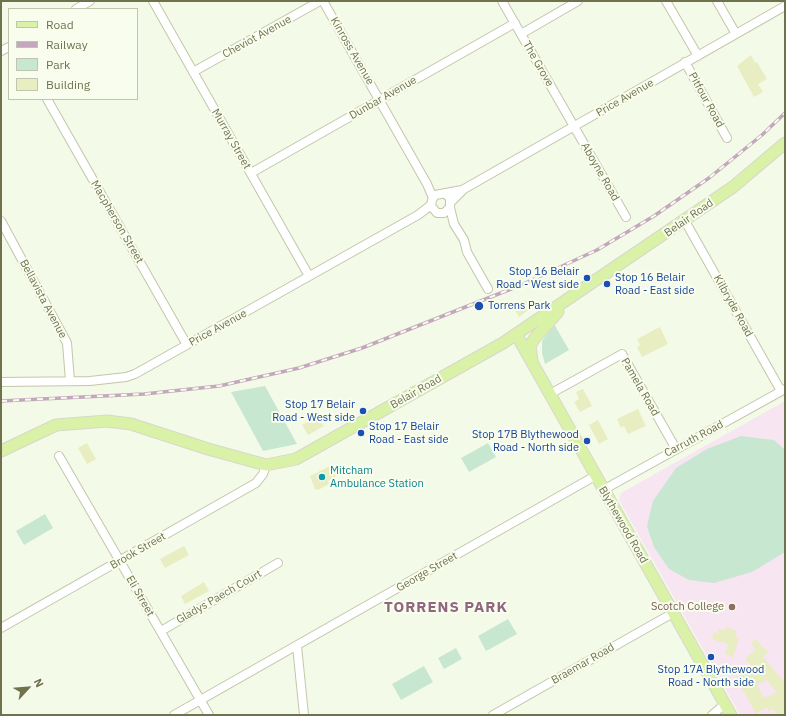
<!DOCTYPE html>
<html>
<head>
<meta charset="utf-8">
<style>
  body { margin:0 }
  #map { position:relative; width:786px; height:716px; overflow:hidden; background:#f4fae8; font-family:"IBM Plex Sans",sans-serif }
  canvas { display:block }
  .frame { position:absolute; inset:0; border:2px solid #70724e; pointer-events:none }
  .legend { position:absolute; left:8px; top:8px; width:130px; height:92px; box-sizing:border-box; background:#f8fdee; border:1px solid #c2c5ae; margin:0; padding:5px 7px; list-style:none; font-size:12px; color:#70724e }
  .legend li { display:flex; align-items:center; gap:8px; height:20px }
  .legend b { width:20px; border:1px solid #c2c5ae }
  .north { position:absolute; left:8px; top:668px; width:40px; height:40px; -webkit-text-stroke:3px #f8fdee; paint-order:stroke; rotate:64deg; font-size:11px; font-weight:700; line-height:16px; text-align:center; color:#70724e }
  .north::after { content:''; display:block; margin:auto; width:14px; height:18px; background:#70724e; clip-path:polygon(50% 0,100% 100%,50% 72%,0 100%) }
</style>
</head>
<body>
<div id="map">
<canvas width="786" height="716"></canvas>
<div class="frame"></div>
<ul class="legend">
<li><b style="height:5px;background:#d9f2a7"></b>Road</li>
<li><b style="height:5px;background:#c3a7bc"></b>Railway</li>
<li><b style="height:11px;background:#c8e7d1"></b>Park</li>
<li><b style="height:11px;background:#e8edc2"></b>Building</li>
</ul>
<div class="north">N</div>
</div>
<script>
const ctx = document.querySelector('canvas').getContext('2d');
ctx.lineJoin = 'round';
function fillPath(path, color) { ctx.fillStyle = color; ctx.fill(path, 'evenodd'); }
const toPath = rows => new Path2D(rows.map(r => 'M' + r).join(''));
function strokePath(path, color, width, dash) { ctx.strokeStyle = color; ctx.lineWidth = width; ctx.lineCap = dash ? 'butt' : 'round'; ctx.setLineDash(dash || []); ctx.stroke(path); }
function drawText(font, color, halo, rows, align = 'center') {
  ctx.font = font + ' "IBM Plex Sans",sans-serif'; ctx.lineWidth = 4; ctx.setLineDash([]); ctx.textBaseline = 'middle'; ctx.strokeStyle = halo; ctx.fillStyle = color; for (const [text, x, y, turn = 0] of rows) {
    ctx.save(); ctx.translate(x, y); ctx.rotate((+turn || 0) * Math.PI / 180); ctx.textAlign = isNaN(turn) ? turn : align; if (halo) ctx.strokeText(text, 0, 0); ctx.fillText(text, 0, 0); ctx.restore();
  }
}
const education = toPath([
  [785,401,785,715,740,715,619,500,621,493]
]);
const green = toPath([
  [554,324,569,350,545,364,542,353,542,341],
  [265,386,297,444,263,451,231,392],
  [741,436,774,440,785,450,785,552,752,572,714,583,689,580,669,569,654,547,647,526,653,501,676,468,707,449],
  [488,443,496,457,469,472,461,458],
  [45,514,53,528,24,545,16,531],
  [508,619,517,634,486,651,478,636],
  [456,648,462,659,444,669,438,658],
  [424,666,433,682,401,700,392,684]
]);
const building = toPath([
  [751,55,755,63,757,62,767,79,758,84,763,92,754,97,737,66],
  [526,300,531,308,519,317,514,308],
  [660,327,668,344,642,357,637,347,640,345,637,339],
  [583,389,592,406,580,412,574,402,579,399,576,392],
  [638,409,646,426,628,434,624,426,621,428,617,419],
  [316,417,324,426,308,435,302,425],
  [598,420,608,439,599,444,589,425],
  [87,443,96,459,87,464,78,448],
  [332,465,338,475,328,481,329,484,318,490,315,489,310,476],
  [184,546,189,555,165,568,160,559],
  [204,582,209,591,185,604,181,596],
  [726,627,737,631,735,636,739,638,733,657,725,654,728,644,712,639,714,632,718,633,719,629,724,631],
  [755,639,768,652,763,657,785,683,785,712,782,715,779,715,773,709,769,711,767,707,756,714,736,677,754,668,745,659,756,649,751,644],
  [767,680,777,692,764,698,757,685]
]);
const minor = toPath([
  [153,1,309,276],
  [323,1,427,184,433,198],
  [502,1,626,217],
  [666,1,698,56],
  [717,1,736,34],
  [76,9,90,1],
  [521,34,578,1],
  [1,51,9,47],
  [685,62,727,138],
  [193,72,320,1],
  [47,99,187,345],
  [251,173,515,23],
  [445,194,450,198,450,207,444,213,437,213,431,206,432,200,435,195,462,190],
  [451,202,464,189,785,6],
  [450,208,454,224,464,240,467,252,488,289],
  [1,221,67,343,70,381],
  [685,221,781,391],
  [1,382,90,381,126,377,135,374,418,215,431,205],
  [550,394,622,354,676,449],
  [59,456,209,715],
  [603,490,785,389],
  [1,628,256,483,263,474,266,465],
  [161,631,278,563],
  [297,646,304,715],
  [174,715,595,476],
  [493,715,673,613],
  [712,715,725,704]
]);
const major = toPath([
  [516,334,731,715],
  [532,361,530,346,534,339,558,312],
  [1,451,56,425,107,421,131,424,208,449,266,465,296,459,503,343,733,187,785,143]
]);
const rail = toPath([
  [1,401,144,394,219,386,299,368,362,348,521,285,597,250,654,216,709,178,762,135,785,113]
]);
const markers = [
  [587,278,4,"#1a4fb4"],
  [607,284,4,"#1a4fb4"],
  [479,306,5,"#1a4fb4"],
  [363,411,4,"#1a4fb4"],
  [361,433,4,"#1a4fb4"],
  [587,441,4,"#1a4fb4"],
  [322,477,4,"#0f9aa8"],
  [732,607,4,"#8d6e63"],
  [711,657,4,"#1a4fb4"]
];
const streetNames = [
  ["Cheviot Avenue",257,37,-29],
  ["Kinross Avenue",352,51,60],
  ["The Grove",538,64,60],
  ["Dunbar Avenue",383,98,-30],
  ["Price Avenue",625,98,-30],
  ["Pitfour Road",706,100,61],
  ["Murray Street",231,139,60],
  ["Aboyne Road",600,172,60],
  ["Belair Road",689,218,-35],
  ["Macpherson Street",117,222,60],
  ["Bellavista Avenue",43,299,62],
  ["Kilbryde Road",733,306,61],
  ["Price Avenue",218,328,-29],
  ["Pamela Road",640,387,60],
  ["Belair Road",416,392,-30],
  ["Carruth Road",694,439,-28],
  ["Blythewood Road",623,525,60],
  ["Brook Street",138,551,-30],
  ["George Street",427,572,-30],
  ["Eli Street",140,596,60],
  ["Gladys Paech Court",219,597,-30],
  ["Braemar Road",583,664,-30]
];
const transitNames = [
  ["Stop 16 Belair",579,272],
  ["Road - West side",579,285],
  ["Stop 16 Belair",615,278,"left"],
  ["Road - East side",615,291,"left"],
  ["Torrens Park",488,306,"left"],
  ["Stop 17 Belair",355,405],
  ["Road - West side",355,418],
  ["Stop 17 Belair",369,427,"left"],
  ["Road - East side",369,440,"left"],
  ["Stop 17B Blythewood",579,435],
  ["Road - North side",579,448],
  ["Stop 17A Blythewood",711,670,"center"],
  ["Road - North side",711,683,"center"]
];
const cultureNames = [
  ["Mitcham",330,471],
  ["Ambulance Station",330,484]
];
const educationNames = [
  ["Scotch College",724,607]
];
const districtNames = [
  ["TORRENS PARK",446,608]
];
fillPath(education, '#f7e5f1');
fillPath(green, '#c8e7d1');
fillPath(building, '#e8edc2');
strokePath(minor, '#c2c6aa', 10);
strokePath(major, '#d7d8cd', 13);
strokePath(minor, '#fff', 8);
strokePath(major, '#d9f2a7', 11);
strokePath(rail, '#c3a7bc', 3.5);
strokePath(rail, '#f8fdee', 2, [6]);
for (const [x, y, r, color] of markers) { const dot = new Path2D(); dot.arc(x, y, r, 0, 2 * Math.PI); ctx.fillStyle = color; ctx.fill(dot); strokePath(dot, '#f8fdee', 1.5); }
drawText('11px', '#70724e', '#f8fdee', streetNames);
drawText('11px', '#164399', '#f8fdee', transitNames, 'right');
drawText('11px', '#0d838f', '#f8fdee', cultureNames, 'left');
drawText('11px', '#785e54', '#f8fdee', educationNames, 'right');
ctx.letterSpacing = '1px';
drawText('bold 15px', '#8e667f', '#f8fdee', districtNames);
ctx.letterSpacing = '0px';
</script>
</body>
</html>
